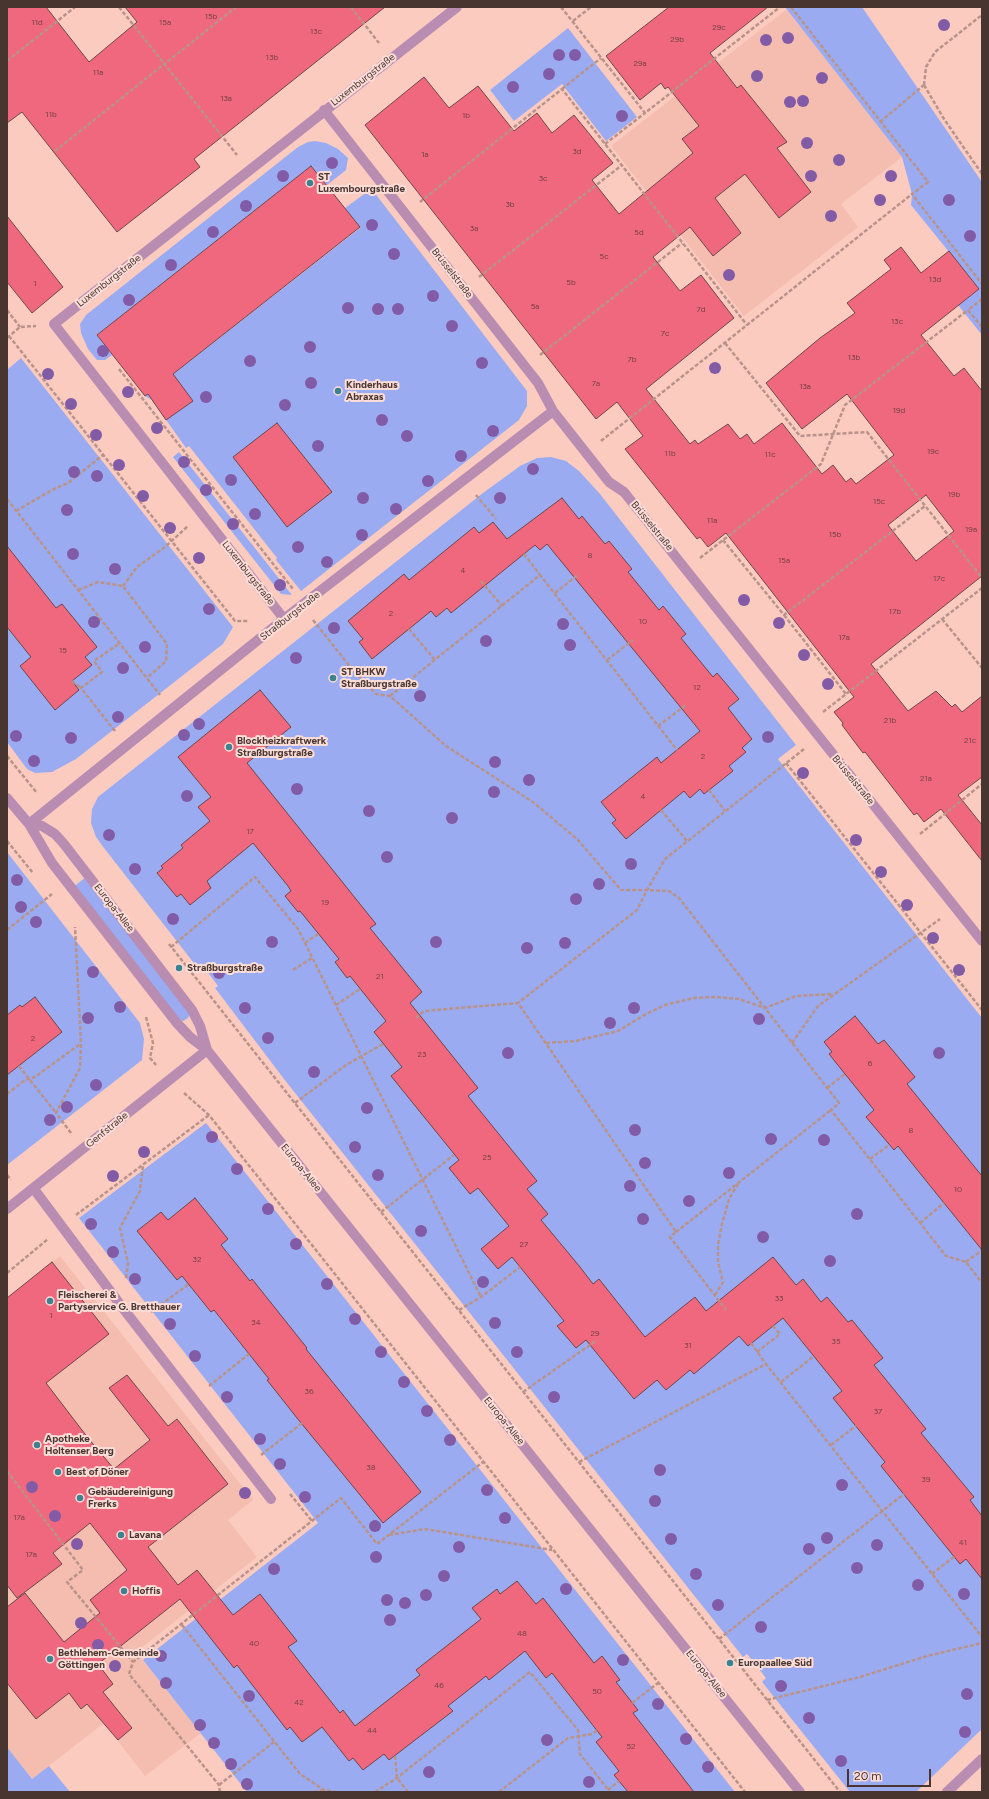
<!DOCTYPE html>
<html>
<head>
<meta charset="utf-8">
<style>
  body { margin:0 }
  #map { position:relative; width:989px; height:1799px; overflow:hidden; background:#fccbc0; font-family:Figtree,sans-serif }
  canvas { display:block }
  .frame { position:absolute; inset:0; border:8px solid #483530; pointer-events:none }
  .scale { position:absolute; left:847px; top:1769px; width:84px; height:18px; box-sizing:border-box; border:2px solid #483530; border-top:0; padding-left:5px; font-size:12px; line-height:14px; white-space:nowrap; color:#483530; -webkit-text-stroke:3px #fcddd7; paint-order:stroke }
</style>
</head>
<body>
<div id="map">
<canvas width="989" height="1799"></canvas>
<div class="frame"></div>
<div class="scale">20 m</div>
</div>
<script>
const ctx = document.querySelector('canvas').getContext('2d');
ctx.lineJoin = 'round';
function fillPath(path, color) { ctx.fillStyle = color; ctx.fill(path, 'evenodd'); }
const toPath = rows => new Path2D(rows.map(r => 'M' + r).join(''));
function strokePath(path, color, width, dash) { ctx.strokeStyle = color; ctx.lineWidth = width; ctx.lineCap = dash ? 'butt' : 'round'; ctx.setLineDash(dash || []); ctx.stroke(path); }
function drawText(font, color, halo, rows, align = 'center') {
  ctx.font = font + ' Figtree,sans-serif'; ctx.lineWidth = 4; ctx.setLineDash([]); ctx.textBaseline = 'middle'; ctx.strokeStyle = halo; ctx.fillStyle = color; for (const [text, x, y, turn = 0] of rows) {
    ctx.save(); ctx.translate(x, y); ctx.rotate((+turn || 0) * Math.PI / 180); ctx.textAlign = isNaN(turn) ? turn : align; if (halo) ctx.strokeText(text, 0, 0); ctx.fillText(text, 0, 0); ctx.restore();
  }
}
const built = toPath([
  [787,9,902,157,841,204,858,227,744,316,611,146],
  [60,1256,253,1500,228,1520,257,1557,136,1652,201,1733,145,1776,104,1723,32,1779,7,1747,7,1298]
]);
const green = toPath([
  [785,7,862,7,982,182,982,335,958,305,979,289,911,205,912,194,902,157],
  [568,28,637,117,606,141,562,84,514,121,490,90],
  [315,141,326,143,338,149,348,158,346,170,327,185,311,166,97,335,112,355,105,360,97,360,88,349,81,333,80,324,86,315,298,147,308,142],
  [367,192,374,192,527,391,527,406,519,420,301,591,276,560,277,558,189,446,186,448,152,400,145,396,360,228,345,208],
  [21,358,233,627,223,644,76,759,52,772,35,773,27,769,7,742,7,370],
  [179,452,292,595,281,594,173,457],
  [551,457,566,461,579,471,600,494,796,745,778,759,982,1018,982,1729,916,1792,850,1792,762,1682,766,1678,747,1654,743,1657,284,1079,215,988,218,986,201,963,197,967,104,848,96,837,91,823,92,809,98,797,483,493,520,466,537,458],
  [7,852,140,1023,144,1039,142,1060,7,1165],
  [86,877,190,1013,188,1018,183,1021,175,1017,72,888],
  [206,1123,735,1792,247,1792,143,1660,318,1523,79,1218],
  [7,1747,32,1779,49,1766,70,1792,7,1792]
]);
const building = toPath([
  [7,7,46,7,89,62,137,22,125,7,385,7,194,159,200,167,117,232,22,112,7,123,7,7],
  [669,7,768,7,710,53,737,88,741,85,787,142,777,148,811,192,779,218,745,174,715,198,741,233,713,256,690,227,653,257,680,291,701,275,734,318,646,389,690,444,695,440,698,444,728,424,740,439,747,434,754,444,782,423,822,474,833,465,846,482,851,478,856,484,894,455,847,394,802,429,766,383,820,338,855,313,847,303,891,269,884,260,901,247,921,273,949,251,979,289,921,335,954,376,964,368,982,391,982,576,871,664,908,711,936,691,952,707,955,704,962,712,982,696,982,777,958,795,982,825,982,861,941,809,924,822,917,813,914,815,865,752,863,753,842,725,843,723,834,712,854,697,726,533,708,547,700,537,697,539,625,449,643,436,617,402,596,419,365,125,424,77,449,108,478,86,514,131,537,113,552,133,574,115,613,163,592,180,619,214,693,153,682,139,699,126,668,87,665,89,661,83,640,100,606,56,669,7],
  [926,495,954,531,916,561,888,525,926,495],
  [311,166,360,227,173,374,193,401,166,420,148,394,145,396,97,335,311,166],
  [7,216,63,287,32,313,7,282,7,216],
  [277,423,332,492,287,527,233,457,277,423],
  [562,498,579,519,582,516,605,544,609,541,632,569,628,572,659,610,663,606,686,634,681,638,713,677,717,673,739,699,728,708,752,739,742,748,746,752,729,766,733,771,704,794,700,789,690,798,684,791,626,839,612,823,616,820,601,802,657,757,661,763,700,731,547,544,540,550,535,545,451,613,447,608,436,617,431,611,372,659,359,642,363,639,348,621,404,574,409,580,474,527,479,533,493,522,507,539,562,498],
  [7,546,56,608,62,604,97,647,85,657,92,665,72,681,79,690,55,710,20,666,31,657,7,627,7,546],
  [260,690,291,727,247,763,376,924,370,928,422,992,410,1003,478,1088,468,1096,537,1181,527,1189,548,1214,541,1220,580,1267,593,1284,599,1279,645,1337,695,1297,706,1311,773,1257,796,1285,803,1279,821,1302,827,1297,848,1322,852,1320,883,1358,874,1365,926,1429,921,1433,974,1497,970,1500,982,1516,982,1579,966,1559,960,1564,881,1466,885,1462,833,1398,842,1391,783,1318,748,1346,739,1336,694,1374,690,1370,666,1390,657,1380,634,1399,586,1340,576,1348,557,1326,564,1321,512,1257,498,1269,481,1249,509,1226,478,1188,470,1194,449,1168,459,1160,391,1076,402,1067,374,1032,386,1021,350,976,347,978,335,962,339,959,300,911,298,912,285,896,291,891,288,886,253,843,207,881,211,888,190,905,181,894,177,897,157,873,163,868,161,866,183,848,181,845,210,821,198,807,211,797,178,757,260,690],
  [35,997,62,1032,7,1075,7,1015,20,1005,22,1007,35,997],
  [855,1016,878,1044,884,1040,915,1077,907,1084,982,1176,982,1250,898,1146,894,1150,866,1117,874,1110,829,1054,832,1052,824,1042,855,1016],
  [195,1198,228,1239,221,1245,250,1281,252,1279,307,1348,306,1349,421,1492,383,1523,297,1418,267,1380,269,1379,214,1310,211,1312,182,1276,177,1280,137,1231,161,1212,168,1220,195,1198],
  [52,1262,109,1334,46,1383,88,1438,114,1469,150,1440,109,1388,127,1375,168,1426,177,1419,228,1484,148,1547,178,1585,197,1570,233,1615,260,1594,297,1641,288,1647,340,1713,343,1710,355,1726,420,1675,416,1670,481,1619,472,1608,497,1589,500,1594,517,1581,536,1604,543,1598,594,1663,602,1656,620,1680,616,1682,638,1710,633,1713,694,1792,628,1792,614,1775,619,1771,596,1742,602,1737,552,1673,546,1678,525,1651,489,1680,486,1676,448,1706,453,1711,389,1760,384,1754,363,1770,353,1758,349,1761,322,1727,302,1742,290,1727,287,1730,237,1665,234,1668,180,1599,98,1664,113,1684,103,1692,132,1728,118,1740,87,1704,81,1709,69,1693,36,1719,7,1683,7,1607,25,1593,64,1642,100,1613,90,1600,127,1570,90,1523,53,1553,62,1564,17,1598,7,1585,7,1298,52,1262]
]);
const path = toPath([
  [119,7,237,155],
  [351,7,379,43],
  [561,7,645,113,780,7],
  [791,7,928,182,912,194,982,284],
  [573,21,591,7],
  [7,61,75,7],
  [924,85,944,119,982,174],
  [924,85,926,67,935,52,982,15],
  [562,89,601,58],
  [880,122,924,85],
  [605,144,645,113],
  [55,151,236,7],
  [420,202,562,89,747,325],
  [479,277,622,165],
  [982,299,968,310,982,327],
  [7,310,20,327],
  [9,336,235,621,249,621],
  [7,338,20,327,36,326],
  [725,343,800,436,867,432,982,578],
  [540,355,682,243],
  [119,369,293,589],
  [601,441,912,194],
  [476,495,496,519],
  [7,499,160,695],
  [16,511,52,490,68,483,103,455],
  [723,540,784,615,925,506],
  [524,554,540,575],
  [700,558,821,464,845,405,968,310],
  [481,581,502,606],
  [123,586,137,567,165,547,188,526],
  [78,590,98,582,123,586,167,644,166,661,147,678],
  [555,593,579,574],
  [784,615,846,694],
  [942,619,982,668],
  [313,620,352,669,376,694,390,696,446,746,533,802,578,840,621,890,647,890,637,910,518,1003],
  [409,629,435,660],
  [607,660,633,640],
  [72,681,81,688],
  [390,696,540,575,677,750],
  [823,712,982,588],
  [658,726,686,705],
  [115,731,81,688,102,672,94,661,120,643],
  [804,749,665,859,647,890,669,891,679,898,839,1103,831,1110,946,1256,966,1262,982,1283],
  [7,756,37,793],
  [786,763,982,1010],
  [709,790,725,811],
  [661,810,687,841],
  [920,834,982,784],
  [7,841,33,873],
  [7,930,52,894],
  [305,943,318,934],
  [169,944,840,1792],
  [171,947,255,877,298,929,481,1297],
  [293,970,312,958],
  [336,1005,360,989],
  [146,1017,153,1043,150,1058,156,1065],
  [416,1018,424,1011,518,1003,676,1232,670,1237,726,1310],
  [546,1043,576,1041,618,1031,646,1014,665,1005,694,998,716,997,739,999,765,1008,796,996,833,994],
  [792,1043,818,1006,940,919],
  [19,1066,56,1113],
  [827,1088,845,1074],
  [184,1093,209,1115,745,1792],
  [7,1094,25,1080,35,1077,80,1044],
  [295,1103,346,1065,383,1044],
  [71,1133,56,1113,80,1068,81,1044,75,927],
  [870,1159,889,1145],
  [7,1175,11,1180],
  [381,1212,454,1155],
  [76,1215,209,1115],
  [920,1223,944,1203],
  [676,1232,831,1110],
  [966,1262,982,1250],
  [7,1273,48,1239],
  [126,1278,128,1263,120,1228,140,1191,143,1165],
  [715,1295,723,1282,718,1262,718,1245,722,1224,729,1199,738,1184],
  [459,1310,481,1297,520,1267],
  [151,1312,189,1284],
  [751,1343,766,1364],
  [757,1352,780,1334,773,1326],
  [781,1382,814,1356],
  [209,1386,249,1354],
  [523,1392,597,1340],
  [831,1445,856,1426],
  [261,1455,302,1423],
  [579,1462,766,1364,982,1637],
  [7,1471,83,1570,67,1582,133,1662],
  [290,1494,312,1521],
  [389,1535,425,1529,552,1550],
  [932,1574,955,1556],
  [182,1625,300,1774,324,1790,336,1792],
  [719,1639,904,1494],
  [767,1700,860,1677,927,1656,982,1643],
  [632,1703,658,1683],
  [395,1756,397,1778,408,1792],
  [219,1785,274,1742],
  [608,1790,619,1781],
  [220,1792,219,1785,129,1674,133,1662,341,1498,377,1544,483,1462],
  [314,1792,324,1790],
  [375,1792,397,1778,530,1672,578,1730,580,1754,610,1792],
  [499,1792,568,1738,592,1734,597,1730]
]);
const street = toPath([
  [324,110,538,383,553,411,609,482,624,492,982,941],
  [284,619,54,324,457,7],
  [7,798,29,824,52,863,176,1022,190,1037,207,1050,800,1792],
  [29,824,284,619,553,411],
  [29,824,42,826,55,834,64,844,192,1010,200,1026,207,1050],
  [34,1189,122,1307,271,1499],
  [7,1209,207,1050],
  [947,1792,982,1759]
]);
const trees = [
  [944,25],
  [788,38],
  [766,40],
  [559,55],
  [575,55],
  [549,74],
  [757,76],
  [822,78],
  [513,87],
  [803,101],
  [790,102],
  [622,116],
  [807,143],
  [839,160],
  [332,163],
  [283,176],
  [811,176],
  [891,176],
  [880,200],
  [949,200],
  [246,206],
  [831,216],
  [372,225],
  [213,232],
  [970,236],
  [394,254],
  [171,265],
  [729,275],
  [433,296],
  [129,300],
  [348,308],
  [378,309],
  [398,309],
  [452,326],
  [310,347],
  [103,351],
  [250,361],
  [482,363],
  [715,368],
  [48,374],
  [311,383],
  [128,392],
  [206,397],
  [71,404],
  [285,405],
  [382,420],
  [157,428],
  [493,431],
  [96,435],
  [407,436],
  [318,446],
  [461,456],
  [184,462],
  [119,465],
  [533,469],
  [74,472],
  [97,476],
  [231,480],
  [428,481],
  [206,490],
  [143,496],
  [363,498],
  [500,498],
  [396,509],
  [67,510],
  [255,514],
  [233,524],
  [170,528],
  [362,535],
  [298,547],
  [73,554],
  [199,558],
  [327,562],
  [115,569],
  [280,585],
  [744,600],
  [209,609],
  [94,622],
  [779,623],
  [563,624],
  [334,628],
  [486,641],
  [570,645],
  [145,647],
  [804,655],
  [296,658],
  [123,668],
  [828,684],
  [420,696],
  [118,717],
  [199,724],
  [184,735],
  [16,736],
  [768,737],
  [71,738],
  [34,761],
  [495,762],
  [803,773],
  [529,780],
  [297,789],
  [494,792],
  [187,796],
  [369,811],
  [452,818],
  [109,835],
  [856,840],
  [387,857],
  [631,864],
  [135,869],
  [881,872],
  [17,880],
  [599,884],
  [576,899],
  [907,905],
  [21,907],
  [173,919],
  [36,922],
  [933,938],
  [272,942],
  [436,942],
  [565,943],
  [527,948],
  [959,970],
  [93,972],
  [219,973],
  [120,1007],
  [245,1008],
  [634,1008],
  [88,1018],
  [759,1019],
  [610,1023],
  [268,1038],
  [508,1053],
  [939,1053],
  [314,1072],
  [96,1085],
  [67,1107],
  [367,1108],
  [50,1120],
  [635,1130],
  [212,1137],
  [771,1139],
  [824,1140],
  [355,1147],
  [144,1152],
  [645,1163],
  [237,1169],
  [729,1173],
  [378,1175],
  [113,1176],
  [630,1186],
  [689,1201],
  [268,1209],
  [857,1214],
  [643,1219],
  [91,1224],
  [421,1231],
  [763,1237],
  [296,1244],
  [113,1252],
  [830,1261],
  [135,1279],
  [483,1282],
  [327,1284],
  [355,1319],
  [495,1323],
  [170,1324],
  [381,1352],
  [517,1352],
  [195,1356],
  [404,1382],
  [227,1397],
  [554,1397],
  [427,1411],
  [260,1439],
  [450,1440],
  [280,1464],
  [660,1470],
  [842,1485],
  [32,1487],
  [487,1490],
  [245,1493],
  [305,1497],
  [655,1501],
  [55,1516],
  [505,1518],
  [375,1526],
  [827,1538],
  [671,1539],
  [77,1544],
  [877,1545],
  [459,1547],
  [809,1549],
  [376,1557],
  [857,1568],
  [274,1569],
  [696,1574],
  [444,1576],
  [918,1585],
  [566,1589],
  [964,1594],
  [426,1595],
  [387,1600],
  [405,1603],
  [718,1605],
  [390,1620],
  [81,1623],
  [761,1627],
  [98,1645],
  [161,1656],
  [623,1660],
  [115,1666],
  [166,1683],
  [781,1686],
  [967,1694],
  [249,1696],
  [658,1704],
  [809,1718],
  [200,1725],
  [965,1732],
  [686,1739],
  [547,1740],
  [214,1743],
  [841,1761],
  [231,1764],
  [708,1767],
  [429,1772],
  [589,1782],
  [247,1784]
];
const markers = [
  [310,183,4,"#3d8290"],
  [338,391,4,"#3d8290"],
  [333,678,4,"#3d8290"],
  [229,747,4,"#3d8290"],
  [179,968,4,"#3d8290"],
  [50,1301,4,"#3d8290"],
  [37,1445,4,"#3d8290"],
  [58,1472,4,"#3d8290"],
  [80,1498,4,"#3d8290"],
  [121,1535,4,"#3d8290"],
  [124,1591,4,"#3d8290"],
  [50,1659,4,"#3d8290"],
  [730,1663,4,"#3d8290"]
];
const numberNames = [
  ["15b",211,17],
  ["11d",37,23],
  ["15a",165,23],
  ["29c",719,28],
  ["13c",316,32],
  ["29b",677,40],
  ["13b",272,58],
  ["29a",640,64],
  ["11a",98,73],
  ["13a",226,99],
  ["11b",51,115],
  ["1b",466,116],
  ["3d",577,152],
  ["1a",425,155],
  ["3c",543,179],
  ["3b",510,205],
  ["3a",474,229],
  ["5d",639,233],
  ["5c",604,257],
  ["13d",935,280],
  ["5b",571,283],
  ["1",35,284],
  ["5a",535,307],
  ["7d",701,310],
  ["13c",897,322],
  ["7c",665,334],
  ["13b",854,358],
  ["7b",632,360],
  ["7a",596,384],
  ["13a",805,387],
  ["19d",899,411],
  ["19c",933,452],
  ["11b",670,454],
  ["11c",770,455],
  ["19b",954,495],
  ["15c",879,502],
  ["11a",712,521],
  ["19a",971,530],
  ["15b",835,535],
  ["8",590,556],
  ["15a",784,561],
  ["4",463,571],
  ["17c",939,579],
  ["17b",895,612],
  ["2",391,614],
  ["10",643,622],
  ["17a",844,638],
  ["15",63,651],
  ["12",697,688],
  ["21b",890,721],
  ["21c",970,741],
  ["2",703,757],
  ["21a",926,779],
  ["4",643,797],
  ["17",250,832],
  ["19",325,903],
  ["21",380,977],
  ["2",33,1039],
  ["23",422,1055],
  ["6",870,1064],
  ["8",911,1131],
  ["25",487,1158],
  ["10",958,1190],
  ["27",524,1245],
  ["32",197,1260],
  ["33",779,1299],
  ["1",51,1316],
  ["34",256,1323],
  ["29",595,1334],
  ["35",836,1342],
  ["31",688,1346],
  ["36",309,1392],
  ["37",878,1412],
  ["38",371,1468],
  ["39",926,1480],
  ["17a",19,1518],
  ["41",963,1543],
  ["17a",31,1555],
  ["48",522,1634],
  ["40",254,1644],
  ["46",439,1686],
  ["50",597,1692],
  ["42",299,1703],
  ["44",372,1731],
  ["52",631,1747]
];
const streetNames = [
  ["Luxemburgstraße",363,80,-38],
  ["Brüsselstraße",452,273,52],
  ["Luxemburgstraße",109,281,-38],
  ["Brüsselstraße",652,526,51],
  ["Luxemburgstraße",248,573,52],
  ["Straßburgstraße",290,616,-38],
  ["Brüsselstraße",853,780,51],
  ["Europa-Allee",114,908,52],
  ["Genfstraße",107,1130,-39],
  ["Europa-Allee",301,1168,51],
  ["Europa-Allee",504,1421,51],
  ["Europa-Allee",706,1674,51]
];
const poiNames = [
  ["ST",318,177],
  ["Luxembourgstraße",318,189],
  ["Kinderhaus",346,385],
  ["Abraxas",346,397],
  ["ST BHKW",341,672],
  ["Straßburgstraße",341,684],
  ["Blockheizkraftwerk",237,741],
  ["Straßburgstraße",237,753],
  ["Straßburgstraße",187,968],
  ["Fleischerei &",58,1295],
  ["Partyservice G. Bretthauer",58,1307],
  ["Apotheke",45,1439],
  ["Holtenser Berg",45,1451],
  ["Best of Döner",66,1472],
  ["Gebäudereinigung",88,1492],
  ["Frerks",88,1504],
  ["Lavana",129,1535],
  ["Hoffis",132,1591],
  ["Bethlehem-Gemeinde",58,1653],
  ["Göttingen",58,1665],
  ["Europaallee Süd",738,1663]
];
fillPath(built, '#f5bdb0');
fillPath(green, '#9aabf1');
fillPath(building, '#ef687d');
strokePath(building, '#6f464a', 1);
strokePath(path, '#b9938a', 2.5, [4, 2]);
strokePath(street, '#b98cb1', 10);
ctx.fillStyle = '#825ba6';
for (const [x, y] of trees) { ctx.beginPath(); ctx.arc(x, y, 6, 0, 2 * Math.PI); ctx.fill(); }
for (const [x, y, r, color] of markers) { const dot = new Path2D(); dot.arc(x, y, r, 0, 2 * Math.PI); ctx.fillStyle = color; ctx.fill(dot); strokePath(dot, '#fcddd7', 1.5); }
drawText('8px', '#724243', null, numberNames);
drawText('10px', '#483530', '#fcddd7', streetNames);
drawText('bold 10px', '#483530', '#fcddd7', poiNames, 'left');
</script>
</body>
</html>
